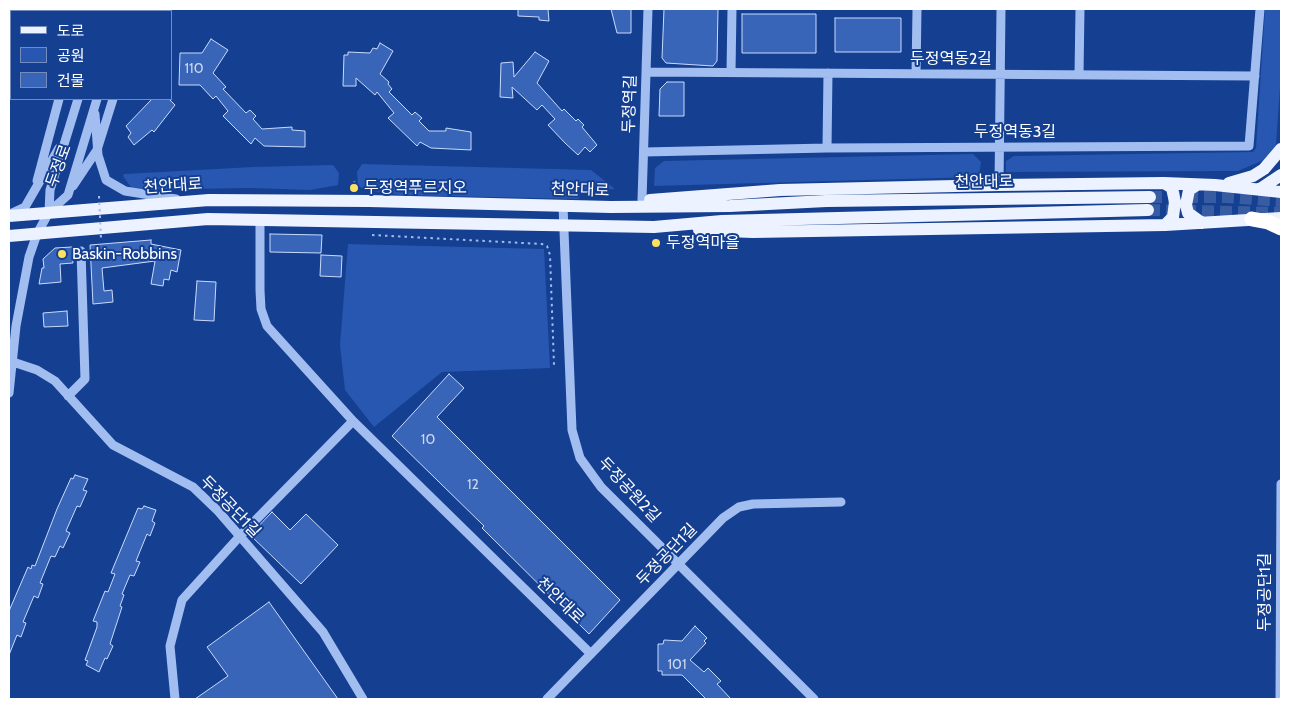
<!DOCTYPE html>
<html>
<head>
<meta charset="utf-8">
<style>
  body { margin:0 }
  #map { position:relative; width:1290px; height:708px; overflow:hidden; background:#153f91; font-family:Cabin,"Noto Sans KR",sans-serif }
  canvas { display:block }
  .frame { position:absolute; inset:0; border:10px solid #fff; pointer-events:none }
  .legend { position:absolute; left:10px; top:10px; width:162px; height:90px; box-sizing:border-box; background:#153f91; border:1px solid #738cbd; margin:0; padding:6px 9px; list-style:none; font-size:15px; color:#fff }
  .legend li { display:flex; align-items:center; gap:10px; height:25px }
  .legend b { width:25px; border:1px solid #738cbd }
</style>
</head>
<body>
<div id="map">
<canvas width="1290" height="708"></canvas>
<div class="frame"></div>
<ul class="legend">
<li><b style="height:6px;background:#ecf2ff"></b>도로</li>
<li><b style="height:14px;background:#2757b0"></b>공원</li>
<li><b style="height:14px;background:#3965b8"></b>건물</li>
</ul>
</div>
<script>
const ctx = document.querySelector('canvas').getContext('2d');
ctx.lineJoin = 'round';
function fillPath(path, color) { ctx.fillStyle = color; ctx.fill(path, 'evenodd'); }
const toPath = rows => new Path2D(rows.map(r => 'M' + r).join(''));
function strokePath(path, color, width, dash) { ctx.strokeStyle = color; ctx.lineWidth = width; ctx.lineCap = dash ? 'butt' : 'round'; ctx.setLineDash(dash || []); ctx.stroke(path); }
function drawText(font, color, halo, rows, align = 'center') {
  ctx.font = font + ' Cabin,"Noto Sans KR",sans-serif'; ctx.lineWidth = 4; ctx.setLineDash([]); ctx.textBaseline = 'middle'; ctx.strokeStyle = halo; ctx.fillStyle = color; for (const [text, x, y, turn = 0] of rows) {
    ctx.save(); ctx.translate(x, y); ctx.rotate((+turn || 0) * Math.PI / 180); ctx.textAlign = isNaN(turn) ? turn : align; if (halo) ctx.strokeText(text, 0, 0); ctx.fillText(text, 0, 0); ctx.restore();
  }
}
const green = toPath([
  [1265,9,1281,9,1281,73,1276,145,1264,160,1238,171,1006,172,1006,161,1014,156,1253,152,1256,148],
  [973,154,981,162,979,175,975,177,654,186,655,168,664,161],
  [362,164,591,170,615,189,581,190,579,199,400,195,366,190,358,186,357,172],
  [333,165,339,173,338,185,310,190,250,188,133,190,123,176,124,174,253,167],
  [348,244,544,249,550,368,442,372,374,427,345,390,340,345]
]);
const building = toPath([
  [518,9,548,9,549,21,539,20,539,17,518,16,518,9],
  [611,9,631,9,631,33,617,33,611,9],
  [664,9,718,9,717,61,713,66,666,63,662,58,664,9],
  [742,14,816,14,816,53,742,53,742,14],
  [835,18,901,18,901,52,835,52,835,18],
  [211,39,228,50,213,73,226,87,223,89,246,113,250,110,256,116,253,119,262,129,292,127,292,130,305,131,305,147,264,146,255,138,251,144,223,116,228,111,216,96,213,99,200,85,179,85,180,53,202,53,211,39],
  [380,43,393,51,380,74,389,82,388,84,392,89,389,92,412,115,415,112,422,118,419,121,429,131,446,131,446,128,471,132,471,150,431,148,420,142,417,146,388,118,394,113,377,92,375,95,356,78,356,86,343,86,344,55,348,55,348,52,370,53,373,48,377,49,380,43],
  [535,52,549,61,537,83,562,111,564,109,576,121,578,119,584,125,582,127,597,145,590,152,585,147,578,155,565,143,548,125,555,119,542,105,537,110,512,87,513,98,500,97,501,63,513,62,514,77,535,52],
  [667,82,684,82,684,116,659,116,660,89,667,82],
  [152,99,169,99,175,105,154,132,152,130,134,145,128,137,131,133,126,126,152,99],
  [270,234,322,235,321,253,270,252,270,234],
  [151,240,151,244,181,250,177,272,171,270,169,280,164,279,163,286,151,284,155,261,102,268,104,291,112,290,113,302,93,304,90,245,151,240],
  [72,247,73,263,60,264,61,282,39,284,42,268,44,268,43,259,55,248,72,247],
  [321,255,342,256,341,277,320,276,321,255],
  [197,281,216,282,214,321,194,320,197,281],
  [67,311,68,326,44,327,43,313,67,311],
  [449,374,464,388,437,417,620,600,589,634,482,528,484,526,392,436,449,374],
  [75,475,88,479,83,490,87,491,80,507,77,506,66,531,70,533,63,548,60,546,55,557,51,556,40,583,43,584,38,598,34,596,23,622,26,623,21,637,17,635,9,655,9,611,28,567,31,569,32,565,35,566,57,509,71,478,73,479,75,475],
  [144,506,156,510,152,521,155,523,150,536,147,534,136,561,140,562,134,576,130,575,122,594,124,595,120,606,122,607,110,644,113,646,107,659,105,658,99,672,86,665,88,661,85,660,97,627,97,622,93,621,105,591,108,592,115,574,111,573,138,508,142,509,144,506],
  [272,512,290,530,306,514,338,545,301,584,250,535,272,512],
  [269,602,338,699,195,699,228,676,207,647,269,602],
  [695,626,707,638,704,641,706,643,690,660,704,672,708,668,721,681,717,684,731,699,706,699,682,675,662,675,662,671,658,671,658,644,663,644,664,640,682,641,695,626]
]);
const majorTunnel = toPath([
  [1150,197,1227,197,1281,201],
  [1148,210,1281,213]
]);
const path = toPath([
  [354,184,355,179],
  [372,235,542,244,547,246,550,255,554,365]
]);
const minor = toPath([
  [86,11,87,9],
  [106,11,106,9],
  [124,11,125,9],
  [142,11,143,9],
  [9,44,11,45],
  [646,72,1255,76],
  [731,72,732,9],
  [916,74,917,9],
  [1079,75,1080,9],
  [95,114,98,155,106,180,125,191,176,199],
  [827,148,828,73],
  [644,152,827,148,1249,146,1260,9],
  [37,181,59,99],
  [999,185,1001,9],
  [73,186,97,150,113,99],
  [642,200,648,9],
  [563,206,572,430,580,458,601,487,814,699],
  [49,212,50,190,78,99],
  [12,213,25,207,59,148],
  [260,219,260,290,261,309,267,326,353,421,591,654],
  [13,362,37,370,55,381,113,445,193,487,218,511,323,632,363,699],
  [9,393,16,326,29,257,37,234,49,212,68,195,97,99],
  [68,396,85,379,81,251],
  [175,699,170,646,182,600,240,536,353,421],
  [547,699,723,518,739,507,753,504,841,502],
  [1280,699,1281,484]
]);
const major = toPath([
  [1164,183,1172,188,1175,202,1173,217,1165,225],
  [1229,183,1253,176,1264,169,1281,149],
  [1197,185,1189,190,1186,205,1188,213,1202,223],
  [1260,189,1281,175],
  [650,200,780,190,999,185,1164,183,1215,185,1281,192],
  [9,216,209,200,369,201,611,207,730,206,826,201,1150,197],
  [699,230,753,232,1165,225,1281,218],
  [9,236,208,219,654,227,722,221,1148,210]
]);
const highway = toPath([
  [1252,219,1268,222,1281,228]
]);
const pathBridge = toPath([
  [99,196,101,239]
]);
const markers = [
  [354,188,5,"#ffe162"],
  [656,243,5,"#ffe162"],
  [62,254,5,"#ffe162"]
];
const numberNames = [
  ["110",194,69],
  ["10",428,440],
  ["12",473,485],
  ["101",677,665]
];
const streetNames = [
  ["두정역동2길",951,59],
  ["두정역길",630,104,-88],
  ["두정역동3길",1015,132],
  ["두정로",59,166,-70],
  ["천안대로",984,182,-1],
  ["천안대로",173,186,-4],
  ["천안대로",580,190,2],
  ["두정공원2길",629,490,47],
  ["두정공단1길",230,507,46],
  ["두정공단1길",667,555,-46],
  ["두정공단1길",1265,592,-90],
  ["천안대로",560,601,44]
];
const poiNames = [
  ["두정역푸르지오",364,188],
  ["두정역마을",666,243],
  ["Baskin-Robbins",72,254]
];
fillPath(green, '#2757b0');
fillPath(building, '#3965b8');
strokePath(building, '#c9dbfc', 1);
strokePath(majorTunnel, '#385ca2', 12, [12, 6]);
strokePath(path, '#a2bef1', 2, [2.5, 4]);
strokePath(minor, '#a2bef1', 9);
strokePath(major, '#ecf2ff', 12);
strokePath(highway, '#fff', 15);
strokePath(pathBridge, '#a2bef1', 2, [2.5, 4]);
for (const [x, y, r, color] of markers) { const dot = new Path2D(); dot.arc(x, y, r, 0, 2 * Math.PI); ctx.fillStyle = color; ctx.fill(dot); strokePath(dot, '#153f91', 2); }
drawText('14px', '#ced8ed', null, numberNames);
drawText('16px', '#fff', '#153f91', streetNames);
drawText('16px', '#fff', '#153f91', poiNames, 'left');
</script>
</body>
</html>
